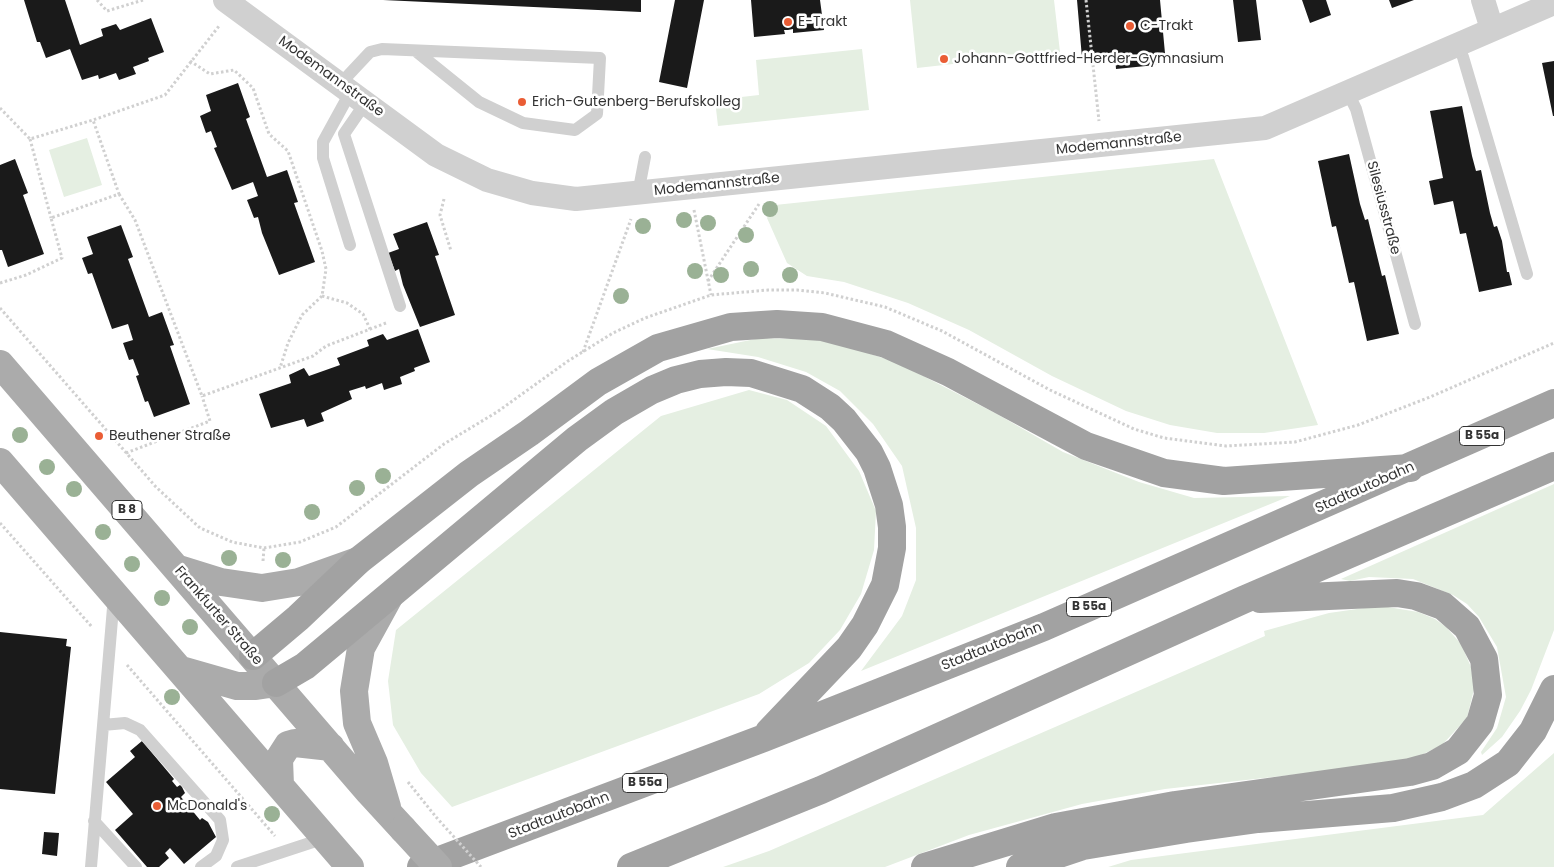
<!DOCTYPE html>
<html>
<head>
<meta charset="utf-8">
<style>
  body { margin:0 }
  canvas { display:block; background:#fff }
</style>
</head>
<body>
<canvas width="1554" height="867"></canvas>
<script>
const ctx = document.querySelector('canvas').getContext('2d');
ctx.lineJoin = 'round';
function fillPath(path, color) { ctx.fillStyle = color; ctx.fill(path, 'evenodd'); }
const toPath = rows => new Path2D(rows.map(r => 'M' + r).join(''));
function strokePath(path, color, width, dash) { ctx.strokeStyle = color; ctx.lineWidth = width; ctx.lineCap = dash ? 'butt' : 'round'; ctx.setLineDash(dash || []); ctx.stroke(path); }
function drawText(font, color, halo, rows, align = 'center') {
  ctx.font = font + ' Poppins,sans-serif'; ctx.lineWidth = 5; ctx.setLineDash([]); ctx.textBaseline = 'middle'; ctx.strokeStyle = halo; ctx.fillStyle = color; for (const [text, x, y, turn = 0] of rows) {
    ctx.save(); ctx.translate(x, y); ctx.rotate((+turn || 0) * Math.PI / 180); ctx.textAlign = isNaN(turn) ? turn : align; if (halo) ctx.strokeText(text, 0, 0); ctx.fillText(text, 0, 0); ctx.restore();
  }
}
const green = toPath([
  [910,0,1054,0,1060,52,917,68],
  [862,49,869,110,718,126,715,100,759,95,756,60],
  [87,138,102,185,64,197,49,150],
  [1214,159,1318,425,1264,433,1217,433,1170,425,1126,411,1052,376,969,330,908,303,844,282,807,276,787,263,767,218,775,205],
  [760,338,826,340,896,362,997,414,1063,452,1139,482,1194,498,1290,496,861,671,902,616,916,580,916,528,902,466,873,424,840,391,806,372,758,357,707,349],
  [749,390,787,400,826,426,859,471,876,511,874,550,861,594,840,630,809,663,759,694,452,807,421,773,393,725,388,681,396,630,661,416],
  [1554,484,1554,630,1531,690,1520,711,1502,737,1482,755,1481,752,1497,728,1506,697,1497,647,1479,617,1467,604,1453,595,1413,579,1369,577,1350,581,1341,579],
  [1371,607,1388,607,1418,612,1435,619,1446,627,1461,644,1471,667,1474,689,1467,718,1442,745,1417,757,1372,766,1165,789,1082,804,969,835,885,867,723,867,769,851,1265,636,1264,631,1329,613],
  [1554,753,1554,867,1108,867,1131,860,1483,815]
]);
const building = toPath([
  [24,0,65,0,80,45,103,36,101,29,116,24,120,30,151,18,164,52,148,58,149,61,133,67,136,74,119,80,116,73,99,79,98,75,82,80,70,49,46,58,40,42,37,42],
  [383,0,641,0,641,12],
  [675,0,704,0,687,88,659,82],
  [751,0,820,0,824,30,793,33,793,29,788,30,784,30,785,34,754,37],
  [1077,0,1160,0,1166,64,1116,69,1115,55,1082,58],
  [1233,0,1256,0,1261,40,1238,42],
  [1302,0,1326,0,1331,15,1310,23],
  [1389,0,1414,0,1392,8],
  [1554,61,1554,116,1553,116,1542,63],
  [238,83,250,117,246,119,267,177,287,170,298,202,294,203,315,262,279,275,262,233,258,217,254,218,247,200,258,196,253,182,232,190,214,148,217,147,211,131,206,133,200,116,211,111,206,95],
  [1462,106,1472,156,1476,171,1481,170,1490,213,1494,227,1497,226,1502,241,1507,272,1509,272,1512,285,1479,292,1466,233,1460,234,1453,201,1434,205,1429,181,1443,178,1430,111],
  [1349,154,1360,204,1365,220,1368,219,1382,276,1385,275,1399,334,1367,341,1354,282,1349,283,1336,226,1332,227,1318,161],
  [15,159,28,193,23,195,44,254,8,267,2,250,0,250,0,165],
  [427,222,439,255,435,256,455,315,420,327,403,285,399,269,395,271,388,253,399,249,393,234],
  [121,225,133,257,128,259,149,317,162,312,174,345,170,346,190,404,154,417,148,401,145,402,136,376,139,375,133,359,129,360,123,343,133,340,128,324,112,329,92,273,88,274,82,258,93,254,87,237],
  [418,329,430,362,414,368,415,371,400,377,402,384,384,390,382,383,366,389,365,386,349,391,352,399,321,413,324,421,307,427,304,419,271,428,259,394,291,383,289,375,304,368,309,376,340,365,337,358,369,346,367,340,383,334,387,340],
  [0,632,67,639,66,646,71,647,55,794,0,789],
  [142,741,174,779,172,781,177,787,180,785,182,787,185,793,181,797,200,820,202,818,208,822,216,837,184,864,170,848,165,853,169,858,159,867,147,867,115,830,133,814,106,782,135,757,130,751],
  [44,832,59,833,57,856,42,854]
]);
const path = toPath([
  [97,0,107,11,143,0],
  [1086,0,1099,121],
  [190,61,210,74,234,70,253,88,269,134,288,151,322,251,326,269,322,296,302,315,288,343,280,368],
  [0,108,30,139,93,120],
  [30,139,51,218],
  [119,194,135,220,202,396,313,356,326,346,386,323],
  [444,199,440,215,451,251],
  [694,210,711,295],
  [708,281,759,204],
  [0,283,26,275,62,258,51,218,119,194,93,120,165,95,219,26],
  [322,296,347,303,363,314,370,329],
  [0,308,156,487,200,528,232,542,264,548,300,542,336,527,444,444,497,412,568,361,613,333,645,318,711,295,768,290,797,290,825,293,885,307,942,331,1050,390,1134,429,1164,438,1226,446,1295,442,1358,425,1430,397,1554,343],
  [583,352,631,219],
  [126,453,210,421,202,396],
  [0,523,92,627],
  [263,561,264,548],
  [127,665,275,836],
  [408,782,436,817]
]);
const service = toPath([
  [1457,44,1463,57,1527,274],
  [340,84,370,52,382,49,600,58,597,114,575,130,523,123,479,102,417,52],
  [1348,93,1356,109,1415,324],
  [366,102,344,134,400,306],
  [638,194,645,157],
  [350,245,323,158,323,142,351,91],
  [103,725,125,723,140,730,220,820,223,840,216,856,201,867],
  [94,821,136,867],
  [91,867,114,596],
  [237,867,325,838]
]);
const minor = toPath([
  [225,0,436,155,487,180,532,193,576,199,1265,128,1554,3],
  [1483,0,1492,29]
]);
const primary = toPath([
  [0,364,369,792,403,829],
  [0,462,350,867],
  [176,568,221,582,262,588,299,582,358,561],
  [181,670,237,686,256,686,276,683],
  [280,786,279,759,288,745,295,743,331,747],
  [387,807,374,763,357,723,354,691,361,648,389,597]
]);
const trunk = toPath([
  [253,656,298,618,358,561,469,474,529,433,598,382,658,348,731,327,777,324,822,327,886,344,948,372,1086,446,1164,473,1224,481,1410,468],
  [276,683,305,666,577,439,614,412,652,390,676,380,700,374,726,372,751,373,802,389,830,407,844,420,869,452,877,468,889,505,892,527,892,548,885,585,865,625,849,648,769,732],
  [421,867,764,738,1044,627,1554,403],
  [631,867,821,790,1243,600,1554,466],
  [925,867,1056,827,1175,805,1410,772,1432,766,1458,751,1480,723,1488,695,1484,659,1467,627,1443,606,1416,596,1397,593,1260,599],
  [1020,867,1083,846,1186,829,1258,819,1393,808,1442,797,1474,785,1508,763,1533,731,1554,689]
]);
const pathBridge = toPath([
  [436,817,481,867]
]);
const primaryBridge = toPath([
  [403,829,438,867]
]);
const trees = [
  [770,209],
  [684,220],
  [708,223],
  [643,226],
  [746,235],
  [751,269],
  [695,271],
  [721,275],
  [790,275],
  [621,296],
  [20,435],
  [47,467],
  [383,476],
  [357,488],
  [74,489],
  [312,512],
  [103,532],
  [229,558],
  [283,560],
  [132,564],
  [162,598],
  [190,627],
  [172,697],
  [272,814]
];
const markers = [
  [788,22,5,"#ea5d35"],
  [1130,26,5,"#ea5d35"],
  [944,59,5,"#ea5d35"],
  [522,102,5,"#ea5d35"],
  [99,436,5,"#ea5d35"],
  [157,806,5,"#ea5d35"]
];
const shields = [
  [1482,436,45],
  [127,510,30],
  [1089,607,45],
  [645,783,45]
];
const shieldNames = [
  ["B 55a",1482,436],
  ["B 8",127,510],
  ["B 55a",1089,607],
  ["B 55a",645,783]
];
const poiNames = [
  ["E-Trakt",798,22],
  ["C-Trakt",1140,26],
  ["Johann-Gottfried-Herder-Gymnasium",954,59],
  ["Erich-Gutenberg-Berufskolleg",532,102],
  ["Beuthener Straße",109,436],
  ["McDonald's",167,806]
];
const streetNames = [
  ["Modemannstraße",331,77,36],
  ["Modemannstraße",1119,144,-6],
  ["Modemannstraße",717,185,-6],
  ["Silesiusstraße",1383,208,75],
  ["Stadtautobahn",1365,488,-24],
  ["Frankfurter Straße",218,616,49],
  ["Stadtautobahn",992,647,-22],
  ["Stadtautobahn",559,816,-21]
];
fillPath(green, '#e5efe2');
fillPath(building, '#1a1a1a');
strokePath(path, '#d0d0d0', 3, [2.5, 2.5]);
strokePath(service, '#d0d0d0', 12);
strokePath(minor, '#d0d0d0', 24);
strokePath(primary, '#ababab', 28);
strokePath(trunk, '#a2a2a2', 28);
strokePath(pathBridge, '#d0d0d0', 3, [2.5, 2.5]);
strokePath(primaryBridge, '#ababab', 28);
ctx.fillStyle = '#9ab195';
for (const [x, y] of trees) { ctx.beginPath(); ctx.arc(x, y, 8, 0, 2 * Math.PI); ctx.fill(); }
for (const [x, y, r, color] of markers) { const dot = new Path2D(); dot.arc(x, y, r, 0, 2 * Math.PI); ctx.fillStyle = color; ctx.fill(dot); strokePath(dot, '#fff', 2); }
for (const [x, y, w] of shields) { const box = new Path2D(); box.roundRect(x - w / 2, y - 9.5, w, 19, 4); ctx.fillStyle = '#fff'; ctx.fill(box); strokePath(box, '#333', 1); }
drawText('bold 12px', '#333', null, shieldNames);
drawText('14px', '#333', '#fff', poiNames, 'left');
drawText('14px', '#333', '#fff', streetNames);
</script>
</body>
</html>
